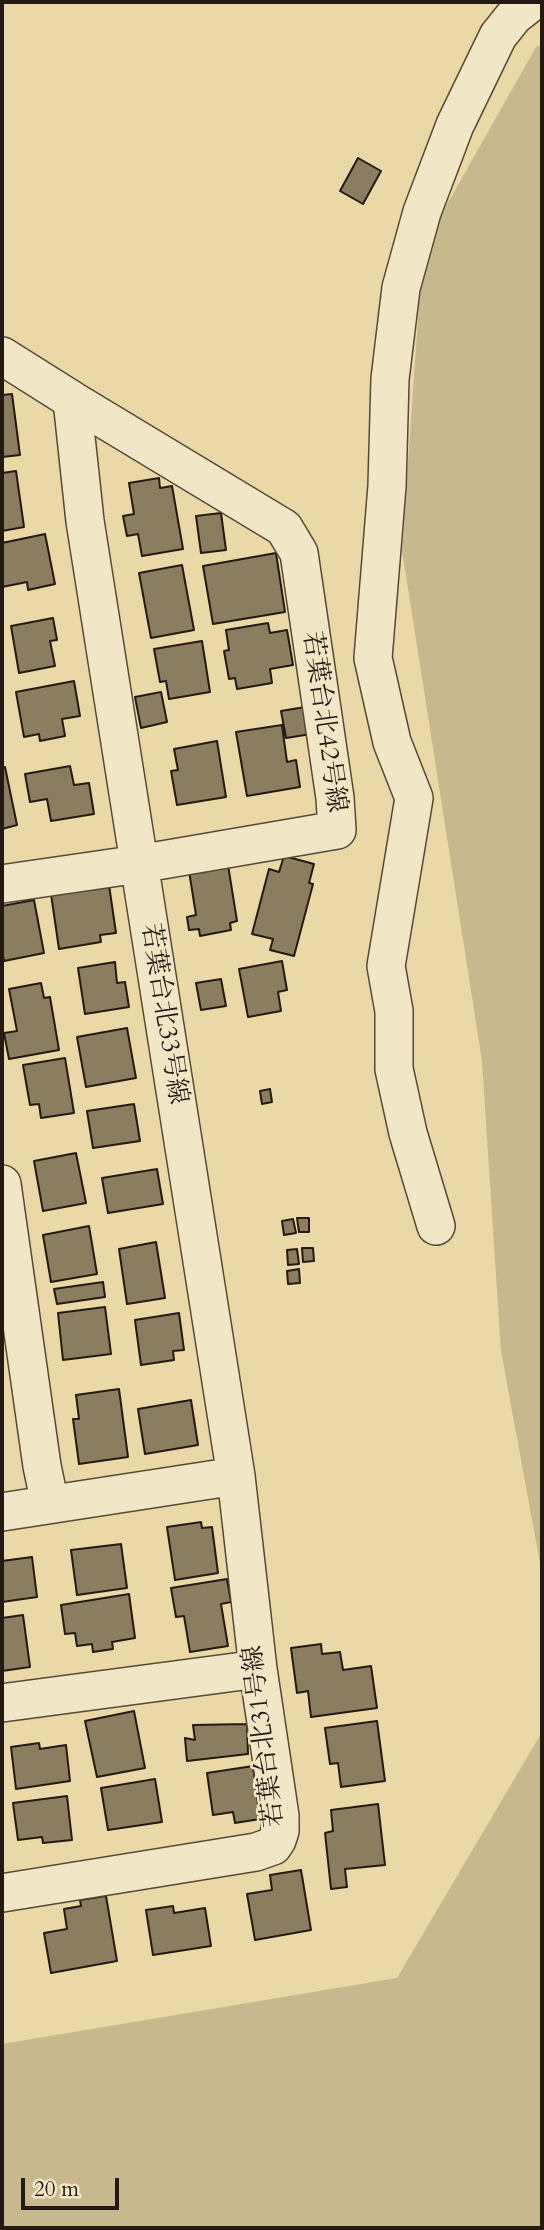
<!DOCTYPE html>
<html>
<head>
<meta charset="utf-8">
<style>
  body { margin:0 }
  #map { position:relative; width:544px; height:2230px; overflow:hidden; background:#ead8a6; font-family:Cardo,serif }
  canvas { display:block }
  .frame { position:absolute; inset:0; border:4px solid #241a13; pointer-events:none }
  .scale { position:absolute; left:21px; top:2178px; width:98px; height:32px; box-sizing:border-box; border:4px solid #241a13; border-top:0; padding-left:9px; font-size:21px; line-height:24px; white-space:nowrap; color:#241a13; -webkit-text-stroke:5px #f1e6c5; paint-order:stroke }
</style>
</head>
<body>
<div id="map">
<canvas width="544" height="2230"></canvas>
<div class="frame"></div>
<div class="scale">20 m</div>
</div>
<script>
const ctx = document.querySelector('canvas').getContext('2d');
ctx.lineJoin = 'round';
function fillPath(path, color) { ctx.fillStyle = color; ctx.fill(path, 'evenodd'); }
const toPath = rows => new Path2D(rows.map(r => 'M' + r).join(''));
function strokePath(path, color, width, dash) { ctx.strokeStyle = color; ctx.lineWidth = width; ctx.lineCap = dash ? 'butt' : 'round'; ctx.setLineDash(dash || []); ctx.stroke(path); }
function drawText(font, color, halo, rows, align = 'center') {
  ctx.font = font + ' Cardo,"Noto Serif JP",serif'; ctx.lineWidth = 5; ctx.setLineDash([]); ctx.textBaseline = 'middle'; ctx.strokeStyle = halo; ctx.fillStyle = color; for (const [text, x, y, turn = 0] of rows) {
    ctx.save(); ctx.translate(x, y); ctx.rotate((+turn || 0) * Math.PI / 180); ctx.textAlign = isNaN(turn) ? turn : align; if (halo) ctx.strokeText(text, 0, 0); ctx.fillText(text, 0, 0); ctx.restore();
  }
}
const green = toPath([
  [542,44,542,1574,501,1351,482,1061,402,550,423,247,536,47],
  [542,1732,542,2228,2,2228,2,2044,397,1978]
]);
const building = toPath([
  [358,158,381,171,363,204,340,191,358,158],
  [12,394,20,455,2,457,2,395,12,394],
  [16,471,24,527,2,531,2,473,16,471],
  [159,478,160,488,172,486,183,549,142,556,138,534,127,536,123,516,134,514,129,483,159,478],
  [221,513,226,550,201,553,196,516,221,513],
  [45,534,55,584,28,590,27,582,2,587,2,543,45,534],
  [276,553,285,612,213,624,203,566,276,553],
  [182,565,194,630,151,638,139,573,182,565],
  [53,618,57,640,50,641,55,666,19,673,11,626,53,618],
  [268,623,270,633,287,630,293,665,270,669,272,683,237,689,235,678,229,679,224,651,229,650,226,630,268,623],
  [202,641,210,692,169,699,166,681,160,682,154,649,202,641],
  [74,681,80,716,62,719,65,736,40,741,39,734,24,737,16,692,74,681],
  [161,692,167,722,141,728,135,697,161,692],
  [305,707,311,734,286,738,281,711,305,707],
  [282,725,287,762,296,760,300,787,247,796,236,732,282,725],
  [217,741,226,797,177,805,171,771,178,770,174,749,217,741],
  [70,766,74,785,89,783,94,814,51,821,47,799,30,802,25,774,70,766],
  [5,767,17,825,2,829,2,768,5,767],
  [284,856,314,864,309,883,313,884,294,956,270,950,273,939,252,934,269,869,279,872,284,856],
  [228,865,237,921,230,923,231,930,200,936,199,929,189,930,187,917,196,915,189,871,228,865],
  [109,885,116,933,100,935,101,942,59,949,51,894,109,885],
  [34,900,44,953,4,961,2,951,2,906,34,900],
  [282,961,287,990,278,992,281,1011,248,1017,239,969,282,961],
  [115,962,117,983,125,982,129,1007,85,1014,78,968,115,962],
  [221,979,226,1006,201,1010,196,983,221,979],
  [41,983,44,998,50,997,59,1050,9,1059,4,1033,17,1031,9,989,41,983],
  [127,1028,136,1078,86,1087,77,1037,127,1028],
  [65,1058,74,1113,41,1118,39,1104,30,1105,23,1065,65,1058],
  [270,1089,272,1102,262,1104,260,1091,270,1089],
  [134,1104,140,1141,93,1148,87,1111,134,1104],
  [76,1153,86,1203,43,1211,34,1161,76,1153],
  [157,1169,163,1204,108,1213,102,1178,157,1169],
  [297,1218,309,1218,309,1232,299,1232,297,1218],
  [293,1219,296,1233,284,1235,282,1221,293,1219],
  [89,1226,97,1274,51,1282,43,1235,89,1226],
  [156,1242,165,1298,127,1304,119,1249,156,1242],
  [302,1248,313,1248,314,1261,303,1262,302,1248],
  [297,1249,299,1264,288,1265,287,1250,297,1249],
  [299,1269,300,1283,288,1284,287,1271,299,1269],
  [103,1282,105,1297,57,1304,54,1289,103,1282],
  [105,1307,111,1354,63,1360,58,1313,105,1307],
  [179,1313,184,1350,173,1351,174,1360,141,1365,135,1320,179,1313],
  [119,1389,128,1457,79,1464,73,1419,79,1419,76,1395,119,1389],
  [191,1400,198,1445,145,1454,138,1409,191,1400],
  [201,1522,202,1528,212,1527,218,1573,175,1580,167,1527,201,1522],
  [121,1544,127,1588,77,1595,71,1550,121,1544],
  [32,1557,37,1597,2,1602,2,1561,32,1557],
  [227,1579,231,1602,221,1604,228,1646,190,1652,184,1616,176,1617,171,1588,227,1579],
  [129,1594,135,1638,112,1642,113,1649,93,1652,92,1644,77,1646,75,1633,65,1634,61,1605,129,1594],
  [23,1615,30,1667,2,1671,2,1618,23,1615],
  [321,1644,322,1654,340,1652,343,1670,371,1666,377,1708,311,1717,308,1691,297,1693,291,1648,321,1644],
  [134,1711,145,1768,97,1777,85,1721,134,1711],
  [377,1721,385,1781,341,1787,338,1763,330,1764,325,1728,377,1721],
  [247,1724,248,1754,187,1761,185,1738,195,1740,193,1725,247,1724],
  [39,1743,40,1749,66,1745,70,1781,16,1789,11,1747,39,1743],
  [253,1766,260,1819,235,1823,233,1812,213,1815,207,1773,253,1766],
  [155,1779,162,1822,108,1830,101,1788,155,1779],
  [67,1796,72,1840,43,1843,42,1837,18,1840,13,1803,67,1796],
  [378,1804,385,1865,345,1869,347,1887,331,1889,325,1833,333,1831,331,1810,378,1804],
  [301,1870,311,1930,255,1940,247,1894,272,1890,270,1875,301,1870],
  [106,1896,117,1961,51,1973,44,1933,67,1929,64,1909,81,1906,80,1900,106,1896],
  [173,1906,174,1913,205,1908,211,1946,153,1955,146,1910,173,1906]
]);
const street = toPath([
  [2,356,72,400,85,521,236,1476,2,1512],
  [2,884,139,864,337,830,335,798,299,553,284,528,72,400],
  [2,1184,42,1466,50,1504],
  [436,1226,408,1133,394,1069,394,1011,386,966,414,798,392,742,373,658,387,486,390,379,401,288,422,212,455,125,498,36,514,16,532,2],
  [2,1703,258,1669],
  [2,1893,256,1852,273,1846,277,1840,280,1831,280,1816,258,1669,236,1476]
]);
const streetNames = [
  ["若葉台北42号線",323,722,82],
  ["若葉台北33号線",163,1014,81],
  ["若葉台北31号線",265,1736,-97]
];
fillPath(green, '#c8b88d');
fillPath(building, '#8b7d5f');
strokePath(building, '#241a13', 2);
strokePath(street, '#564a38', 40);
strokePath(street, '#f1e6c5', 37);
drawText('26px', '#241a13', '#f1e6c5', streetNames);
</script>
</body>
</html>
